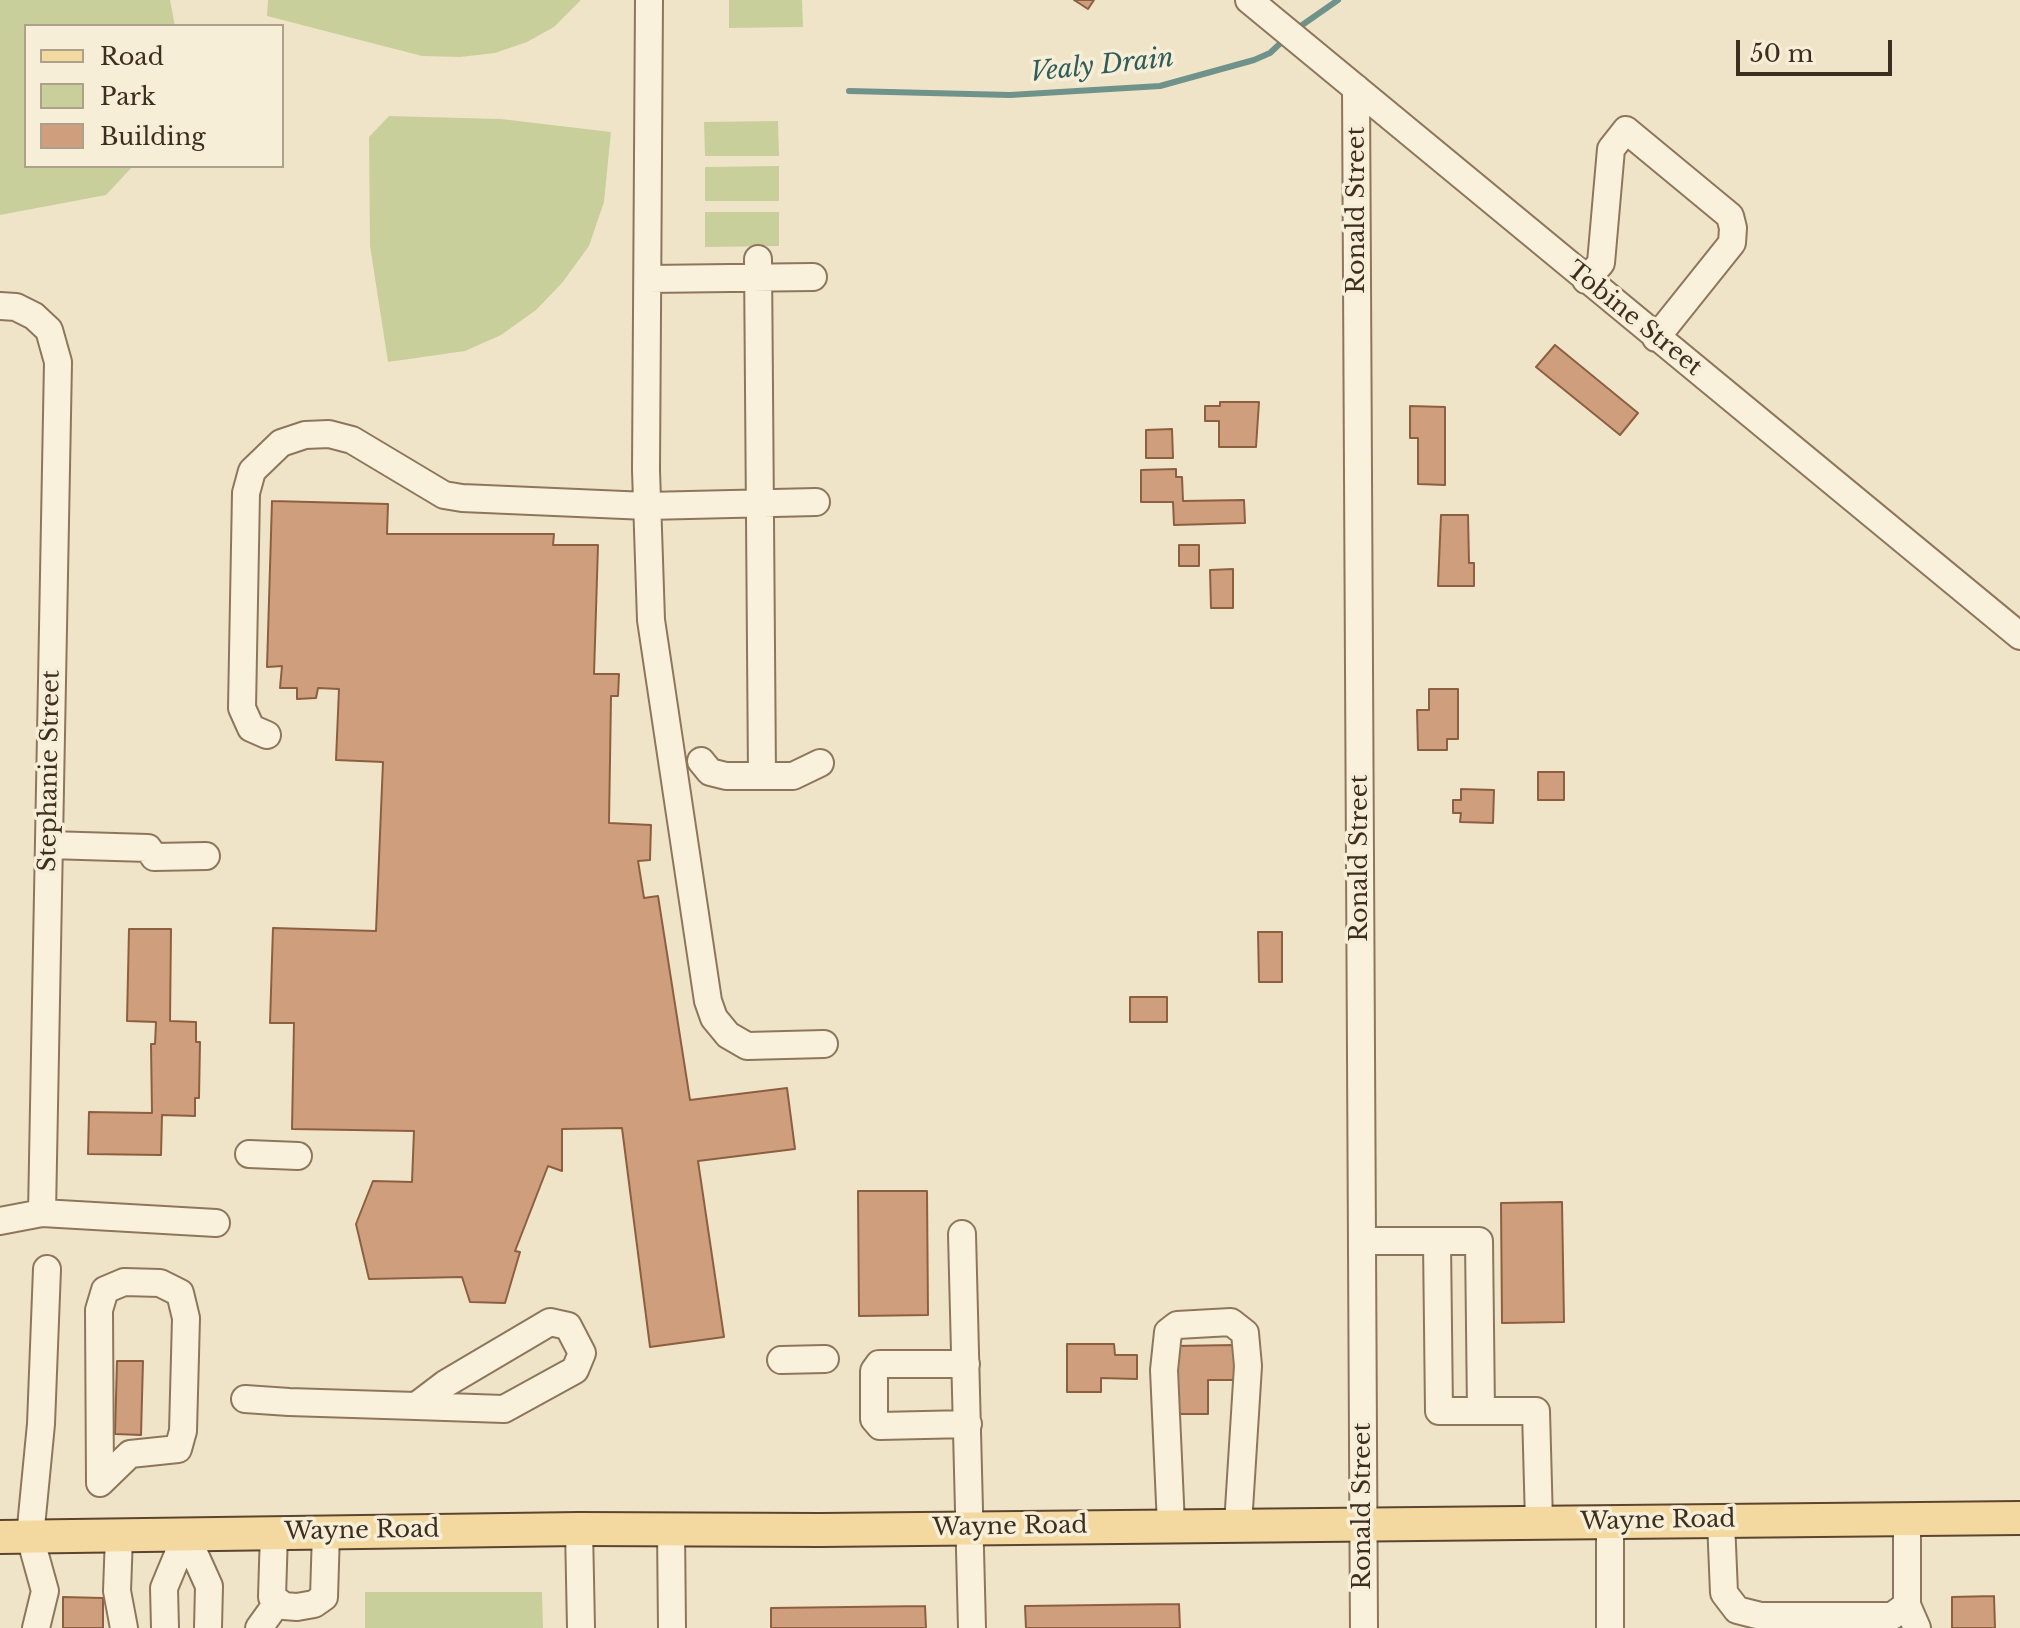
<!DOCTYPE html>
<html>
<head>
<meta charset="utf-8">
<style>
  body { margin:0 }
  #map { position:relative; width:2020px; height:1628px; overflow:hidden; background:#f0e4c8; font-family:"Libre Baskerville",serif }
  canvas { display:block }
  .legend { position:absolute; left:24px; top:24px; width:260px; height:144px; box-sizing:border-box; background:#f7eed8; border:2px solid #ada18e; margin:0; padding:10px 14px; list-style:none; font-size:24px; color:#3d2e20 }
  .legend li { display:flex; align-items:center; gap:16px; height:40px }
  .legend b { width:40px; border:2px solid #ada18e }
  .scale { position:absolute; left:1736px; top:40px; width:156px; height:36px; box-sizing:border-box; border:4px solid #3d2e20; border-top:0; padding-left:10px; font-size:24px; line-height:28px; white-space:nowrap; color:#3d2e20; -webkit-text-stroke:6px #f7eed8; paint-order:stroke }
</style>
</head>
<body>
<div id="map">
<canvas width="2020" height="1628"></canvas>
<ul class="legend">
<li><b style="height:10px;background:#f3d9a0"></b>Road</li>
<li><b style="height:22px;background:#c9cf9b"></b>Park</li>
<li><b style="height:22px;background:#cf9f7d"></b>Building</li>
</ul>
<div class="scale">50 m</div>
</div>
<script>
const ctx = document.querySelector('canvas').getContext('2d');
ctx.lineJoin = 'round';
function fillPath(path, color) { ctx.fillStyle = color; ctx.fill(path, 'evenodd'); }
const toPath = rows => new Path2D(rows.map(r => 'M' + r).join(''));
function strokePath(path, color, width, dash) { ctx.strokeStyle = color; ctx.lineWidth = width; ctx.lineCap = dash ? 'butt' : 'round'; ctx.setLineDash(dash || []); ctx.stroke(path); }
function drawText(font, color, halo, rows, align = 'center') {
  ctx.font = font + ' "Libre Baskerville",serif'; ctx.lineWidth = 7; ctx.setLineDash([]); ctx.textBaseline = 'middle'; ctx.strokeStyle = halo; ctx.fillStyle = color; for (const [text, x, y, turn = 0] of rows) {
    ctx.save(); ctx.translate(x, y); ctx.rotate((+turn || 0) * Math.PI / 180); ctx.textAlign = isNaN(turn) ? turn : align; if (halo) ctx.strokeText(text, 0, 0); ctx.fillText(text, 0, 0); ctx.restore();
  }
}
const green = toPath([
  [0,0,170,0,175,26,26,26,26,166,133,166,106,195,0,215],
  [268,0,581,0,554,27,527,42,495,53,460,57,422,56,267,16],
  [729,0,802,0,803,27,729,28],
  [389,116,501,119,611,132,604,202,589,246,562,283,536,310,501,335,465,351,388,362,370,246,369,137],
  [778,121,779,156,705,156,704,122],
  [779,166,779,201,705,201,705,167],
  [705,212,779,212,779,246,705,247],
  [365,1592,542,1592,543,1628,365,1628]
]);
const stream = toPath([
  [1295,30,1338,0],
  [849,91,1010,95,1160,86,1254,60,1270,53,1287,37]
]);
const building = toPath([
  [1074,0,1094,0,1088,9,1074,0],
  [1555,345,1638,413,1620,435,1536,367,1555,345],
  [1220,402,1259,402,1256,447,1219,447,1219,421,1205,421,1205,406,1220,406,1220,402],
  [1410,406,1445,407,1445,485,1418,484,1418,438,1410,438,1410,406],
  [1172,429,1173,458,1146,458,1146,430,1172,429],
  [1176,469,1176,477,1182,477,1183,501,1244,500,1245,523,1174,525,1173,502,1141,502,1141,470,1176,469],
  [272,501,388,504,387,534,554,534,553,545,598,545,594,674,619,674,618,696,611,696,609,823,651,825,650,860,638,861,644,898,658,896,690,1100,787,1088,795,1149,698,1161,724,1337,650,1347,622,1128,562,1129,562,1171,548,1166,515,1251,520,1252,505,1303,470,1302,462,1277,369,1279,356,1224,373,1181,412,1182,414,1131,292,1129,294,1023,270,1023,273,928,376,931,383,762,336,760,339,689,318,688,316,698,297,699,297,688,280,688,282,666,267,667,272,501],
  [1441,515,1468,515,1469,563,1474,563,1474,586,1438,586,1441,515],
  [1179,545,1199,545,1199,566,1179,566,1179,545],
  [1233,569,1233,608,1211,608,1210,570,1233,569],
  [1429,689,1458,689,1458,739,1447,739,1447,750,1418,750,1417,710,1429,710,1429,689],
  [1538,772,1564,772,1564,800,1538,800,1538,772],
  [1461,789,1494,790,1493,823,1460,822,1461,813,1453,813,1453,800,1461,800,1461,789],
  [129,929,171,929,170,1021,196,1022,196,1042,200,1042,199,1098,195,1098,195,1116,162,1115,161,1155,88,1154,89,1112,152,1113,151,1044,155,1044,156,1022,127,1021,129,929],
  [1258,932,1282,932,1282,982,1259,982,1258,932],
  [1130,997,1167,997,1167,1022,1130,1022,1130,997],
  [858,1191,927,1191,928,1315,859,1316,858,1191],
  [1562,1202,1564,1322,1502,1323,1501,1203,1562,1202],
  [1067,1344,1114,1344,1115,1355,1137,1355,1137,1379,1101,1378,1101,1392,1067,1392,1067,1344],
  [1235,1345,1235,1380,1208,1380,1208,1414,1173,1414,1173,1346,1235,1345],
  [117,1361,143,1361,141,1435,115,1434,117,1361],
  [1994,1596,1995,1628,1952,1628,1952,1597,1994,1596],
  [63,1597,103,1598,103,1628,63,1628,63,1597],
  [1179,1604,1180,1628,1026,1628,1025,1606,1179,1604],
  [925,1606,926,1628,771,1628,771,1608,925,1606]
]);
const minor = toPath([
  [649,0,646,470,651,620,708,1001,714,1018,728,1035,747,1046,824,1044],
  [1249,0,2020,636],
  [1356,88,1364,1628],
  [758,259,762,776],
  [648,279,813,277],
  [1586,280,1601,263,1611,149,1626,130,1730,216,1733,228,1732,243,1656,338],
  [0,306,16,307,34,316,49,330,58,362,42,1213],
  [267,735,251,728,242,708,246,493,252,471,281,443,305,435,329,434,352,440,444,495,462,498,647,506,816,502],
  [701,761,710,772,726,776,793,776,820,763],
  [49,845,148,848,154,857,206,856],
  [249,1154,298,1156],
  [0,1221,42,1213,216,1223],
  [962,1234,972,1628],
  [1362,1241,1479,1241,1481,1411,1536,1411,1539,1522],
  [1437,1242,1439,1411,1481,1411],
  [124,1282,160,1283,180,1293,186,1318,183,1431,178,1449,130,1454,100,1483,99,1310,105,1290,124,1282],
  [781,1360,825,1359],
  [966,1364,879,1364,874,1371,874,1419,880,1426,968,1424],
  [245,1399,289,1402,416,1406,504,1409,575,1370,582,1353,568,1326,550,1322,445,1384,416,1406],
  [1721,1521,1724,1593,1737,1610,1761,1616,1892,1616,1907,1605,1907,1519],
  [1610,1522,1610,1628],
  [1171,1525,1164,1370,1168,1332,1177,1325,1231,1322,1245,1333,1248,1366,1238,1525],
  [579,1529,581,1628],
  [671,1529,672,1628],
  [274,1532,272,1597,284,1606,297,1607,314,1604,324,1597,326,1532],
  [186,1535,209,1586,208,1628],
  [119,1536,117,1591,124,1628],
  [1907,1605,1917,1628],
  [36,1628,45,1591,30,1537,41,1424,47,1269],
  [165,1628,164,1588,186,1535],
  [259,1628,277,1603]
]);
const major = toPath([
  [0,1537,579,1529,820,1530,2020,1518]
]);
const streetNames = [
  ["Ronald Street",1357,210,-90],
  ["Tobine Street",1634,319,39],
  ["Stephanie Street",50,771,-89],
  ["Ronald Street",1360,858,-90],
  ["Ronald Street",1363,1506,-90],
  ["Wayne Road",1658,1521,-1],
  ["Wayne Road",1010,1527,-1],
  ["Wayne Road",362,1531,-1]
];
const waterNames = [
  ["Vealy Drain",1102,66,-6]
];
fillPath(green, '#c9cf9b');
strokePath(stream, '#6f938a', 6);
fillPath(building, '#cf9f7d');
strokePath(building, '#8d5f41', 2);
strokePath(minor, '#8d765c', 30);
strokePath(major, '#5b4430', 36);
strokePath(minor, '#faf1dc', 26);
strokePath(major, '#f3d9a0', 32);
drawText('24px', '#3d2e20', '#f7eed8', streetNames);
drawText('italic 26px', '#2f5d5a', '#f7eed8', waterNames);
</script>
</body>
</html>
